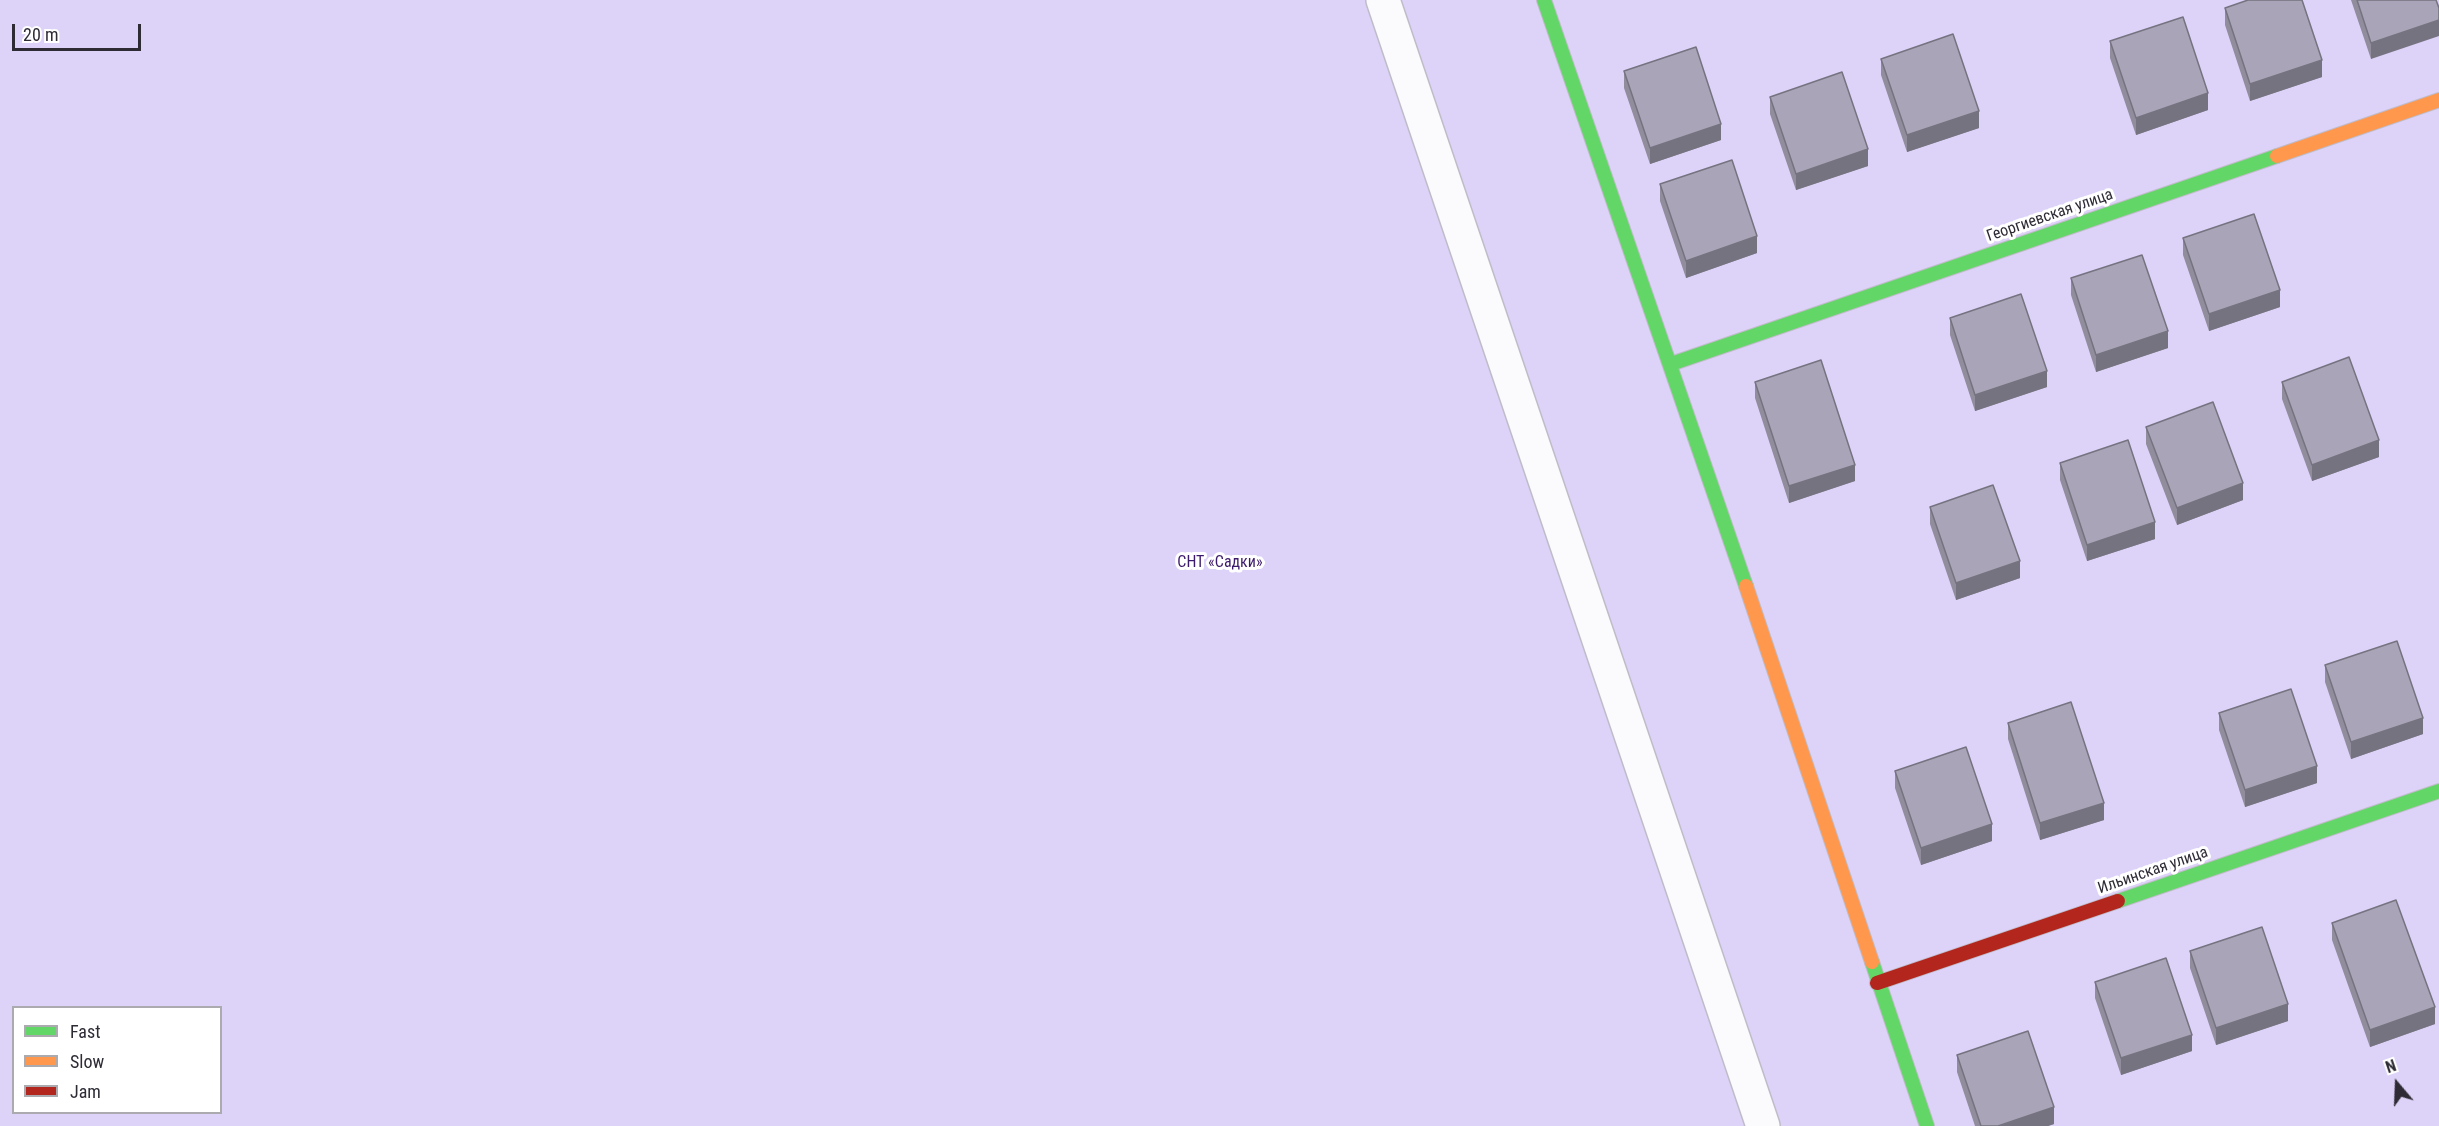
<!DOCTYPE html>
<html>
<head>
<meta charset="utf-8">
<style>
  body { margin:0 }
  #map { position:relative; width:2439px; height:1126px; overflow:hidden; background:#e7e3f2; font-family:"Roboto Condensed",sans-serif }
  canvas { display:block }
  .legend { position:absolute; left:12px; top:1006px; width:210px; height:108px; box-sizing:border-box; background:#fff; border:2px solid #abaaae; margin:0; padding:8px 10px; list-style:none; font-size:18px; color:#2e2b35 }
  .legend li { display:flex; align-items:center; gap:12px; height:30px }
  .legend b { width:30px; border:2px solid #abaaae }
  .north { position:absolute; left:2367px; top:1054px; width:60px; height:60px; -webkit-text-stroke:4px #fff; paint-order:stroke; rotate:341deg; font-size:16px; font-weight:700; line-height:24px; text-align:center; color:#2e2b35 }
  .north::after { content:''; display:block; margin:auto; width:21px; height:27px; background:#2e2b35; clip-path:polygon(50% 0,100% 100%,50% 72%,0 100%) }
  .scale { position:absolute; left:12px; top:24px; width:129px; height:27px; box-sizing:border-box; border:3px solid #2e2b35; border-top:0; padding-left:8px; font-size:18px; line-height:21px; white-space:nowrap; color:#2e2b35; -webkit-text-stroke:4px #fff; paint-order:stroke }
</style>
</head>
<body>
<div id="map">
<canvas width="2439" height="1126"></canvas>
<ul class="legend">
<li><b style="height:8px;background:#63d668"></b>Fast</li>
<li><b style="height:8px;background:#ff974d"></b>Slow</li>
<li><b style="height:8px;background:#b3261e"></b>Jam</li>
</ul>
<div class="north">N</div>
<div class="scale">20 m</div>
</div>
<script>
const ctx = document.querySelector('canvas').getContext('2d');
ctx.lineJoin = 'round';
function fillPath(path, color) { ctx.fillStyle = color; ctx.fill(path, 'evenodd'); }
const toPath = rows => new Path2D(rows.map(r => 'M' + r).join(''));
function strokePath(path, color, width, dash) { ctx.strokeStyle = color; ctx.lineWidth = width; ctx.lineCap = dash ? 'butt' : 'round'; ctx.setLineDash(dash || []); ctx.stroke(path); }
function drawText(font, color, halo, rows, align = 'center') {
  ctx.font = font + ' "Roboto Condensed",sans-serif'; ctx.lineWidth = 6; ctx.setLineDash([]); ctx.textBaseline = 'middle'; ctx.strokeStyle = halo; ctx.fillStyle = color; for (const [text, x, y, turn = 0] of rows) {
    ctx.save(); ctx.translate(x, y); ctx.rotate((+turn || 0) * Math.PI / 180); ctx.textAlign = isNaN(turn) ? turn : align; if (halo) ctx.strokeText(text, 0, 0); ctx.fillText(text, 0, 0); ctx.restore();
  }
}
const green = toPath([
  [0,0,2439,0,2439,1126,0,1126],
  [14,1008,220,1008,220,1112,14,1112]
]);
const street = toPath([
  [1383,0,1763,1126]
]);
const fast = toPath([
  [1544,0,1746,586],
  [1671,364,2277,156],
  [2118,901,2439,791],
  [1872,962,1927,1126]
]);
const slow = toPath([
  [2277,156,2439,100],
  [1746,586,1872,962]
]);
const jam = toPath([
  [1877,983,2118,901]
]);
const wall = toPath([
  [2351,0,2436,0,2371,59],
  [2225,8,2322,77,2250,101,2225,25],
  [2110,41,2208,110,2136,135,2110,58],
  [1881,59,1979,128,1907,152,1881,75],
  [1624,71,1721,140,1650,164,1624,88],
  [1770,97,1868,166,1796,190,1770,114],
  [1660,184,1757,253,1686,278,1660,201],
  [2183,238,2280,307,2209,331,2183,255],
  [2071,278,2168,348,2096,372,2071,295],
  [1950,318,2047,387,1975,411,1950,335],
  [1755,382,1855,481,1789,503,1755,398],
  [2282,382,2379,457,2312,481,2282,399],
  [2146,427,2243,500,2177,525,2146,444],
  [2060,463,2155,539,2087,561,2060,480],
  [1930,507,2020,578,1956,600,1930,524],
  [2325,665,2423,734,2351,759,2325,682],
  [2219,713,2317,783,2245,807,2219,730],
  [2008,723,2104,820,2040,840,2008,739],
  [1895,771,1992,841,1921,865,1895,788],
  [2332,923,2435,1024,2370,1047,2332,940],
  [2190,951,2288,1021,2216,1045,2190,968],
  [2095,982,2192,1051,2121,1075,2095,998],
  [1957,1055,2054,1124,2048,1126,1975,1126,1957,1072]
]);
const shadedWall = toPath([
  [2439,20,2439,36,2371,59,2371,43],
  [2322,60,2322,77,2250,101,2250,84],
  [2208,93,2208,110,2136,135,2136,118],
  [1979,111,1979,128,1907,152,1907,135],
  [1721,124,1721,140,1650,164,1650,148],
  [1868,149,1868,166,1796,190,1796,174],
  [1757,236,1757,253,1686,278,1686,261],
  [2280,290,2280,307,2209,331,2209,314],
  [2168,331,2168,348,2096,372,2096,355],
  [2047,371,2047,387,1975,411,1975,395],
  [2379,440,2379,457,2312,481,2312,465],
  [1855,465,1855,481,1789,503,1789,486],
  [2243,483,2243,500,2177,525,2177,508],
  [2155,522,2155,539,2087,561,2087,545],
  [2020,561,2020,578,1956,600,1956,583],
  [2423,718,2423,734,2351,759,2351,742],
  [2317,766,2317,783,2245,807,2245,790],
  [2104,803,2104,820,2040,840,2040,823],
  [1992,824,1992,841,1921,865,1921,848],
  [2288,1004,2288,1021,2216,1045,2216,1028],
  [2435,1007,2435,1024,2370,1047,2370,1030],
  [2192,1035,2192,1051,2121,1075,2121,1058],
  [2054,1107,2054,1124,2048,1126,1998,1126]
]);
const building = toPath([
  [2248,0,2302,0,2322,60,2250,84,2225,8,2248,0],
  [2357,0,2436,0,2439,8,2439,20,2371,43,2357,0],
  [2183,17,2208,93,2136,118,2110,41,2183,17],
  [1953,34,1979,111,1907,135,1881,59,1953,34],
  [1696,47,1721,124,1650,148,1624,71,1696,47],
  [1842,72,1868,149,1796,174,1770,97,1842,72],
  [1732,160,1757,236,1686,261,1660,184,1732,160],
  [2254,214,2280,290,2209,314,2183,238,2254,214],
  [2142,255,2168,331,2096,355,2071,278,2142,255],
  [2021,294,2047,371,1975,395,1950,318,2021,294],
  [2349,357,2379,440,2312,465,2282,382,2349,357],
  [1821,360,1855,465,1789,486,1755,382,1821,360],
  [2213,402,2243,483,2177,508,2146,427,2213,402],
  [2128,440,2155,522,2087,545,2060,463,2128,440],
  [1993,485,2020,561,1956,583,1930,507,1993,485],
  [2397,641,2423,718,2351,742,2325,665,2397,641],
  [2291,689,2317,766,2245,790,2219,713,2291,689],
  [2071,702,2104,803,2040,823,2008,723,2071,702],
  [1966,747,1992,824,1921,848,1895,771,1966,747],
  [2396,900,2435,1007,2370,1030,2332,923,2396,900],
  [2262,927,2288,1004,2216,1028,2190,951,2262,927],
  [2166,958,2192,1035,2121,1058,2095,982,2166,958],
  [2028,1031,2054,1107,1998,1126,1981,1126,1957,1055,2028,1031]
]);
const streetNames = [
  ["Георгиевская улица",2050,216,-19],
  ["Ильинская улица",2153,871,-19]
];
const parkNames = [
  ["СНТ «Садки»",1220,563]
];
fillPath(green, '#ddd2f8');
strokePath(street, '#bfbcc8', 36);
strokePath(fast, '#bfbcc8', 16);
strokePath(slow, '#bfbcc8', 16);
strokePath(jam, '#bfbcc8', 16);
strokePath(street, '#fbfbfd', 33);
strokePath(fast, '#63d668', 14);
strokePath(slow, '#ff974d', 14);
strokePath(jam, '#b3261e', 14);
fillPath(wall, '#918d9d');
fillPath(shadedWall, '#767380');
fillPath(building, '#a9a4b7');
strokePath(building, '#767380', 1.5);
drawText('16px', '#2e2b35', '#fff', streetNames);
drawText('16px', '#3c1a6b', '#fff', parkNames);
</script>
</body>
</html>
